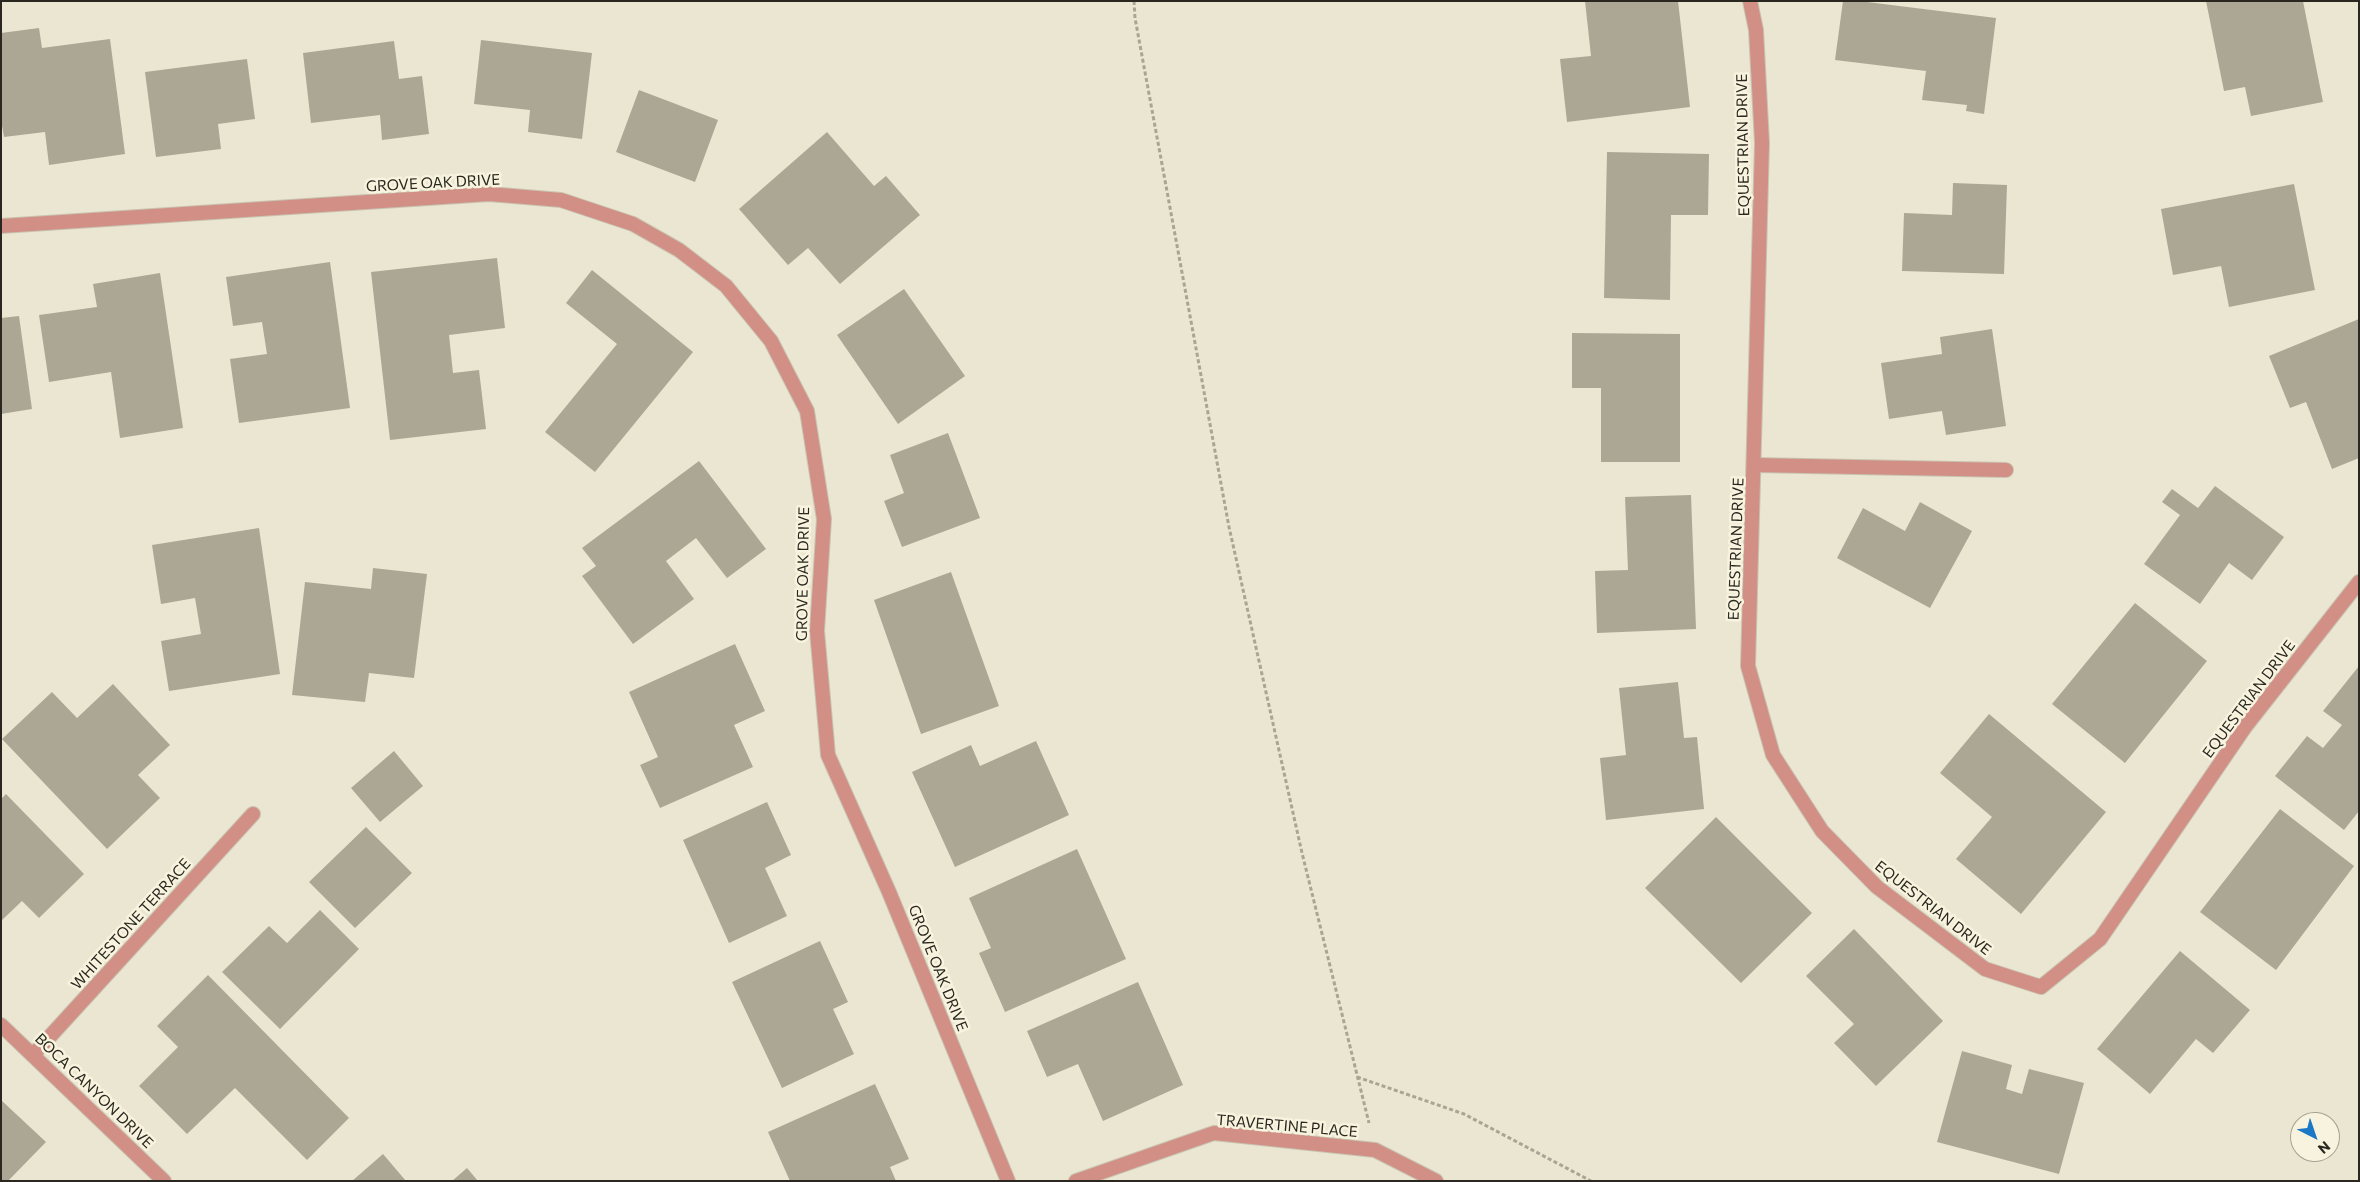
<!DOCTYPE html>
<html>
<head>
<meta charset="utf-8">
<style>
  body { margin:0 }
  #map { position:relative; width:2360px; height:1182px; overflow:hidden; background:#ebe6d1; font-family:Commissioner,sans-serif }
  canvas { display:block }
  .frame { position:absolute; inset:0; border:2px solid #29271f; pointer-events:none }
  .north { position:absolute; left:2290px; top:1112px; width:50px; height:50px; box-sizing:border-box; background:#f8f3de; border:1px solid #a5a192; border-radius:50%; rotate:139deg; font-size:14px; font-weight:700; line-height:20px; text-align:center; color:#29271f }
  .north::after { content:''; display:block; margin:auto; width:18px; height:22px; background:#1b78c4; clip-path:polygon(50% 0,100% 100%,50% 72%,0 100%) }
</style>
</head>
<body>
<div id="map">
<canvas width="2360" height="1182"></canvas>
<div class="frame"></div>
<div class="north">N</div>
</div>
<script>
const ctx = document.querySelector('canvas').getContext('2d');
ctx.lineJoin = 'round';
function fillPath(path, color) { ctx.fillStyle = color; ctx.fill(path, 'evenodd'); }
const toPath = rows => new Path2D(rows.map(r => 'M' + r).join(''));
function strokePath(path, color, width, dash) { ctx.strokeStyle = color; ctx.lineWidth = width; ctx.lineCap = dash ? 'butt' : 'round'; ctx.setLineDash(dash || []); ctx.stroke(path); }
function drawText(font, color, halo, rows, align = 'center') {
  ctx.font = font + ' Commissioner,sans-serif'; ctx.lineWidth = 5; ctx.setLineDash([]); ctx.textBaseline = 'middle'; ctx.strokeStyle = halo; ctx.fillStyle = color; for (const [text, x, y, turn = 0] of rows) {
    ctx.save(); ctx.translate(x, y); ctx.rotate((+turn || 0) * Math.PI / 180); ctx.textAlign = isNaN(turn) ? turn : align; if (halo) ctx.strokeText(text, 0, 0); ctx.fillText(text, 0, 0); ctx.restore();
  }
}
const building = toPath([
  [1585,1,1678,1,1690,107,1567,122,1560,59,1591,56],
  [1843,1,1859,1,1996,18,1984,114,1966,111,1967,105,1922,100,1926,71,1835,60],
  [2206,1,2303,1,2323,102,2251,116,2245,87,2224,91],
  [39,28,42,48,110,39,125,154,49,165,45,132,4,137,1,120,1,33],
  [481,40,592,53,582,139,528,132,530,110,474,104],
  [394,41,399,79,422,76,429,134,382,140,380,115,311,123,303,53],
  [247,59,255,119,218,124,221,149,156,157,145,72],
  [639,90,718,120,695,182,616,152],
  [827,132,874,186,886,176,920,215,840,284,808,248,788,265,739,209],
  [1607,152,1709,154,1708,215,1671,215,1670,300,1604,298],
  [1953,183,2007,185,2004,274,1902,271,1904,213,1952,215],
  [2294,184,2315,290,2229,307,2221,266,2173,275,2161,209],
  [497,258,505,328,449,335,453,373,479,370,486,429,390,440,371,272],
  [330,262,350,408,239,423,230,359,267,354,262,322,233,326,226,277],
  [592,270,693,352,595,472,545,432,617,344,566,303],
  [160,273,183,428,120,438,111,372,49,382,39,315,97,307,93,284],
  [904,289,965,376,898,424,837,335],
  [19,316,32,409,1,414,1,318],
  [2359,319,2359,458,2332,469,2306,402,2290,408,2269,356],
  [1992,329,2006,426,1946,435,1942,411,1889,419,1881,363,1942,354,1940,337],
  [1572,333,1680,334,1680,462,1601,462,1601,388,1572,388],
  [948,433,980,518,902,547,884,501,904,493,890,455],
  [699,461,766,549,727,578,696,538,666,561,694,599,633,644,582,576,596,566,582,548],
  [2215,486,2284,537,2252,580,2229,563,2200,604,2144,564,2180,515,2162,502,2172,489,2198,508],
  [1691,495,1696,629,1597,633,1595,571,1628,570,1625,497],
  [1920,502,1972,531,1930,608,1837,558,1863,508,1905,531],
  [259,528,280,674,169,691,161,641,201,634,195,598,161,604,152,545],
  [373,568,427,574,414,678,369,673,365,702,292,695,305,582,371,589],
  [951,572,999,706,921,734,874,600],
  [2135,603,2207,661,2125,763,2052,704],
  [735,644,765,711,734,725,753,767,660,808,640,765,658,757,629,692],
  [2359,666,2359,811,2344,830,2275,776,2307,736,2323,748,2342,725,2323,711],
  [1678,682,1684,738,1697,737,1704,809,1606,820,1600,758,1626,755,1619,688],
  [113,684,170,745,138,775,160,798,107,849,2,739,52,692,77,718],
  [1989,714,2106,812,2021,914,1956,859,1992,817,1940,773],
  [1036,741,1069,815,955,867,912,772,971,745,980,766],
  [394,751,423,786,380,822,351,788],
  [6,794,84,874,39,918,22,901,1,921,1,799],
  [767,802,791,855,765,868,787,916,729,943,683,840],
  [2280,809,2354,866,2276,970,2200,912],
  [1716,817,1812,913,1741,983,1645,888],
  [366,827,412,873,355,928,309,882],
  [1077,849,1126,959,1005,1012,979,953,991,948,969,898],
  [320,910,359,949,280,1029,222,972,269,926,287,943],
  [1854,929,1943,1021,1876,1086,1834,1043,1854,1024,1806,976],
  [820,941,848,1002,833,1009,854,1054,782,1088,732,982],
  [2180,951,2250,1010,2213,1053,2196,1039,2150,1094,2097,1049],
  [208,975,349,1118,307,1160,235,1088,187,1134,139,1086,178,1047,157,1026],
  [1138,982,1183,1085,1103,1121,1078,1064,1047,1077,1027,1031],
  [1962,1051,2012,1065,2006,1089,2022,1094,2029,1069,2084,1083,2059,1174,1937,1142],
  [875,1084,909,1159,890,1167,896,1181,790,1181,768,1132],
  [1,1100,46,1142,8,1181,1,1181],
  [383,1154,406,1181,352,1181],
  [467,1168,478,1181,452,1181]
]);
const path = toPath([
  [1134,1,1135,18,1229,527,1302,853,1369,1123],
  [1357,1077,1464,1114,1591,1181]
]);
const service = toPath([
  [1755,465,2006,470]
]);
const minor = toPath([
  [1750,1,1756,30,1762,143,1748,666,1773,755,1822,831,1877,887,1985,969,2041,987,2100,939,2245,727,2359,582],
  [1,226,489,194,561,200,633,224,679,250,726,286,771,341,807,411,824,519,817,631,828,755,889,892,1008,1181],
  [1,1025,164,1181],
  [33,1055,253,814],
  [1076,1181,1214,1133,1375,1150,1436,1181]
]);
const streetNames = [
  ["EQUESTRIAN DRIVE",1743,145,-91],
  ["GROVE OAK DRIVE",433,183,-3],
  ["EQUESTRIAN DRIVE",1736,549,-88],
  ["GROVE OAK DRIVE",803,574,-89],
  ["EQUESTRIAN DRIVE",2249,699,-53],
  ["EQUESTRIAN DRIVE",1933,908,38],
  ["WHITESTONE TERRACE",131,924,-48],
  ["GROVE OAK DRIVE",938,968,68],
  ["BOCA CANYON DRIVE",94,1091,44],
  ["TRAVERTINE PLACE",1287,1126,5]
];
fillPath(building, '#aca794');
strokePath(service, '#c8c4b1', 16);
strokePath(minor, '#c8c4b1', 16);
strokePath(path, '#a9a594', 3, [4, 2.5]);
strokePath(service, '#d28f85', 14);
strokePath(minor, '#d28f85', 14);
drawText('15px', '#29271f', '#f8f3de', streetNames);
</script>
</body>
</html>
